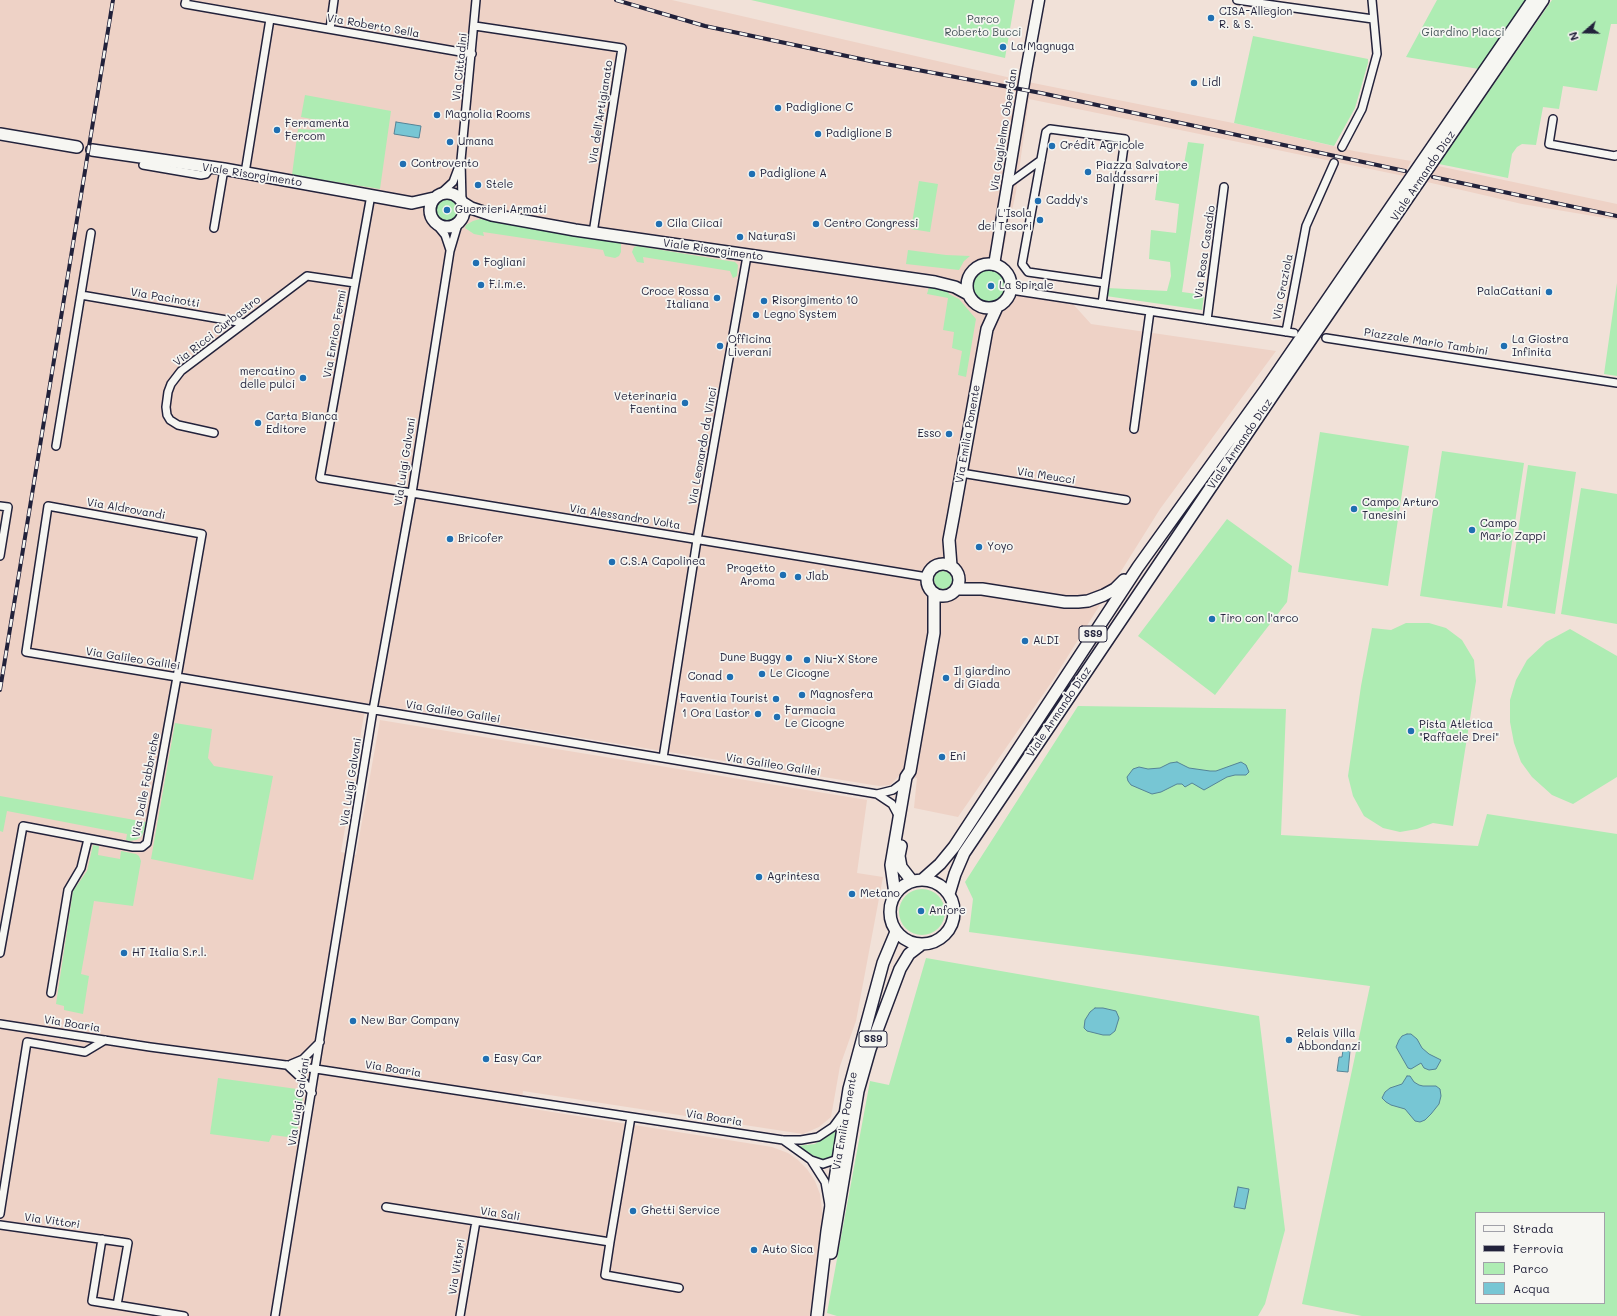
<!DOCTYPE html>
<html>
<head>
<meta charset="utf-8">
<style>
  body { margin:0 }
  #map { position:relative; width:1617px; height:1316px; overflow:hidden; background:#f1e1d8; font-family:Mali,sans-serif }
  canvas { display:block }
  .legend { position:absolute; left:1475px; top:1212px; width:130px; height:92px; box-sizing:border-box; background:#f6f6f2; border:1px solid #a1a1a9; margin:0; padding:5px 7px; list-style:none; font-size:12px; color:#22223b }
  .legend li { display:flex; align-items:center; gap:8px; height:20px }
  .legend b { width:20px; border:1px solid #a1a1a9 }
  .north { position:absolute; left:1565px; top:12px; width:40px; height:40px; -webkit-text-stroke:3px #f6f6f2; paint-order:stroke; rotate:250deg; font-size:11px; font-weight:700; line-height:16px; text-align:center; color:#22223b }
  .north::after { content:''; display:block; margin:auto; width:14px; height:18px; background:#22223b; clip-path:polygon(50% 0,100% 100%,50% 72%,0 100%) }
</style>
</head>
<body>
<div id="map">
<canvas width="1617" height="1316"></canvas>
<ul class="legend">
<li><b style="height:5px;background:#f6f6f2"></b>Strada</li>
<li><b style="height:5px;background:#22223b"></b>Ferrovia</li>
<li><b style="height:11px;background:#aeecb3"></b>Parco</li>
<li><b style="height:11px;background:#77c6d4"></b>Acqua</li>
</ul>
<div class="north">N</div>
</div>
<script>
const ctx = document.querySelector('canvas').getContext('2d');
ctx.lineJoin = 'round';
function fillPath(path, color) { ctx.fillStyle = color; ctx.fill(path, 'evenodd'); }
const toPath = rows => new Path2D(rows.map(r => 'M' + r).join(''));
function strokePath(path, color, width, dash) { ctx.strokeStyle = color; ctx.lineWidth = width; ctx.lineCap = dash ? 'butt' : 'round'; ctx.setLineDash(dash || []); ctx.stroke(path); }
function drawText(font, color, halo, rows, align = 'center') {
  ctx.font = font + ' Mali,sans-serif'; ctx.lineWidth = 3.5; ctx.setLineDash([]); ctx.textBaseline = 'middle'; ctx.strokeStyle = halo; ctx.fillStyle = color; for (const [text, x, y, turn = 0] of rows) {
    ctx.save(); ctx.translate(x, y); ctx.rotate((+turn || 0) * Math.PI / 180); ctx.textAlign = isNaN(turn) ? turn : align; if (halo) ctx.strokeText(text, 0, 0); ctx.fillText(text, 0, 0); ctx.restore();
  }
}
const built = toPath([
  [0,0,672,0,1033,83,1243,125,1354,151,1411,161,1404,176,1029,99,1016,192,1001,260,1021,289,1020,296,1073,304,1091,324,1276,351,1160,509,1051,683,958,817,914,808,917,778,899,776,890,785,879,786,366,703,341,852,356,855,380,720,867,800,857,873,883,877,856,1021,840,1066,831,1117,819,1127,803,1134,523,1091,521,1107,772,1147,788,1153,798,1160,807,1169,815,1181,820,1194,825,1234,811,1316,0,1316],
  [1438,166,1617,204,1617,220,1522,204,1427,182]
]);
const green = toPath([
  [751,0,1015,0,1005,58],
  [1437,0,1527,0,1479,69,1406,57],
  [1552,0,1617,0,1617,24,1611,24,1597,91,1563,86,1559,109,1543,107,1536,145,1522,144,1517,147,1512,154,1508,178,1439,164],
  [1253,36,1368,59,1368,63,1355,108,1334,146,1234,123],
  [305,95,391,111,380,189,292,175,298,129,316,130,317,120,301,117],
  [1188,142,1204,144,1182,292,1204,295,1202,310,1106,296,1107,288,1167,291,1171,276,1170,262,1149,259,1151,230,1176,233,1179,204,1155,200,1160,162,1184,164],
  [919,181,938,184,930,232,911,229],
  '434 210a13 13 0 1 1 26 0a13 13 0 1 1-26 0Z',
  [480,219,621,243,621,252,619,256,615,258,605,256,603,250,483,232,484,236,474,234,465,228,466,225,473,221],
  [637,246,735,262,738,265,737,276,733,278,730,271,643,257,644,263,637,262,632,252,634,247],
  [908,250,946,255,970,256,964,261,959,270,906,264],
  '973 286a16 16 0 1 1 32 0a16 16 0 1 1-32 0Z',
  [1617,283,1617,376,1604,374],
  [929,287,947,290,949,294,959,299,976,319,966,377,958,375,962,351,952,348,954,332,943,330,948,298,927,294],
  [1320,432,1409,446,1388,586,1298,572],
  [1442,451,1524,463,1502,608,1420,596],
  [1528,465,1576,472,1555,614,1507,606],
  [1581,488,1617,494,1617,624,1561,614],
  [1227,519,1292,566,1287,602,1215,695,1138,636],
  '934 580a9 9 0 1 1 18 0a9 9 0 1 1-18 0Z',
  [1406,623,1429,623,1446,628,1462,640,1474,660,1476,681,1453,826,1433,823,1417,829,1400,832,1383,828,1364,816,1353,796,1348,776,1361,686,1372,628,1391,630],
  [1570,629,1617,656,1617,777,1573,804,1552,795,1532,777,1521,762,1514,743,1510,722,1510,700,1516,680,1527,660,1546,642],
  [1078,706,1286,709,1281,835,1478,846,1487,814,1617,834,1617,1316,1362,1316,1302,1304,1370,986,969,932,973,899,965,882],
  [1476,1213,1604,1213,1604,1303,1476,1303],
  [175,723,212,729,208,758,214,766,273,776,253,880,151,859],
  [0,796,146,822,144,830,142,836,136,840,129,841,126,840,127,834,7,811,3,832,0,831],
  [93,845,99,846,98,855,120,859,121,851,136,854,139,856,141,861,133,906,94,901,81,974,89,976,83,1014,64,1010,64,1006,56,1004,73,891,87,871],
  '899 912a23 23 0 1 1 46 0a23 23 0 1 1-46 0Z',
  [926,958,1259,1016,1285,1230,1265,1304,1258,1316,837,1316,827,1313,870,1081,889,1085],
  [218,1078,304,1090,296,1138,272,1135,269,1142,210,1134],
  [839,1128,834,1156,825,1161,819,1159,797,1146,815,1144]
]);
const water = toPath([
  [396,122,421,126,419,138,394,134,396,122],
  [1177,762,1189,768,1210,771,1216,771,1241,762,1246,765,1249,772,1246,775,1235,775,1227,777,1204,790,1192,783,1185,787,1182,784,1177,784,1161,792,1152,794,1131,785,1128,781,1127,777,1133,769,1139,767,1148,769,1160,768,1170,763,1177,762],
  [1095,1008,1103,1008,1116,1011,1119,1018,1115,1031,1110,1035,1103,1035,1087,1031,1084,1028,1085,1020,1090,1012,1095,1008],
  [1407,1034,1411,1034,1417,1039,1422,1048,1429,1054,1441,1060,1436,1069,1429,1070,1424,1068,1421,1063,1411,1069,1408,1068,1396,1047,1399,1040,1402,1036,1407,1034],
  [1343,1050,1350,1051,1348,1072,1337,1071,1339,1057,1342,1057,1343,1050],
  [1407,1076,1410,1076,1414,1082,1419,1085,1423,1086,1436,1086,1440,1089,1441,1096,1439,1104,1431,1114,1425,1120,1420,1122,1415,1121,1405,1109,1391,1105,1386,1102,1382,1098,1385,1092,1390,1088,1402,1084,1407,1076],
  [1238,1187,1249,1189,1245,1209,1234,1207,1238,1187]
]);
const minor = toPath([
  [186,0,185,4,472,54],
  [1237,0,1373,19],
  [475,26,622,48,593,233],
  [330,29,334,0],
  [1553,119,1549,144,1615,156,1617,155],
  [1342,147,1362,109,1377,54,1372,0],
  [143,165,201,175,206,174,210,168],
  [245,173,270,19],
  [1008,184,1041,160],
  [440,194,453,182,459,166],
  [371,195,320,478,927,577],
  [462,202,461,160,476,0],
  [436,224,445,235,450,250],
  [214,228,224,169],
  [1011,290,1294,333],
  [81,295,244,323],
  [1102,304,1125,139,1050,129,1046,132,1022,264,1028,272,1105,283],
  [1207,320,1224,187],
  [1286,332,1306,226,1334,163],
  [1326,338,1617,383],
  [1134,429,1150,311],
  [214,433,178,425,170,420,167,415,166,407,168,392,171,384,181,371,307,276,355,283],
  [56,446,91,233],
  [961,473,1126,500],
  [0,506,8,507,0,556],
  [663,758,697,540,747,256],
  [877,794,893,790,905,781],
  [0,953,23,826,133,847,142,847,147,843,177,677,202,534,48,506,26,652,177,677,663,758,877,794,892,804,899,817],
  [51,993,68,890,81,868,88,839],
  [0,1024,150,1047,316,1069,783,1140,801,1140,818,1137,833,1127,844,1112],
  [291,1064,303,1059,320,1042],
  [287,1065,301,1078,312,1093],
  [783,1140,811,1160,825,1182,829,1205],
  [811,1160,823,1164,838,1159,840,1156],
  [386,1207,610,1242,631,1117],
  [0,1214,27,1042,85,1052,105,1040],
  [0,1225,128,1243,117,1305,184,1316],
  [102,1239,92,1301,117,1305],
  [610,1242,605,1275,679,1288],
  [275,1316,373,710,412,493,450,251,458,224],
  [460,1316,476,1221]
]);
const secondary = toPath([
  [994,265,1026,71,1039,0]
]);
const primary = toPath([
  [0,134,77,147],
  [92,150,224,169,412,203,434,198],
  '430 210a17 17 0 1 1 34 0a17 17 0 1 1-34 0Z',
  [463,203,471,208,492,215,575,230,935,282,955,287,968,294],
  '967 286a22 22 0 1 1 44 0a22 22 0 1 1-44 0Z',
  '927 580a16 16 0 1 1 32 0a16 16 0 1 1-32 0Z',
  [951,566,949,540,954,513,987,329,997,307],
  [956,589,982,589,1065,602,1078,602,1088,601,1104,595,1115,589,1124,580],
  [901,846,899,856,901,867,912,881],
  '890 912a32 32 0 1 1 64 0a32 32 0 1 1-64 0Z',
  [922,880,940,864,954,847,1138,567,1266,389,1533,0],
  [895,894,891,865,906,777,910,771,934,633,934,593],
  [949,894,955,874,964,853,1273,395,1543,0],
  [831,1253,858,1091,870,1049,900,969,909,954,922,944],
  [817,1316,827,1231,849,1089,883,963,896,932]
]);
const rail = toPath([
  [616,0,705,26,875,62,1041,93,1405,171],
  [1433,177,1617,216],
  [0,690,113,0]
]);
const markers = [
  [1211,18,4,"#1f6fb2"],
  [1003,47,4,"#1f6fb2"],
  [1194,83,4,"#1f6fb2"],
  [778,108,4,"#1f6fb2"],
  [437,115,4,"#1f6fb2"],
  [277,130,4,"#1f6fb2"],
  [818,134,4,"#1f6fb2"],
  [450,142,4,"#1f6fb2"],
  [1052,146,4,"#1f6fb2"],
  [403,164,4,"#1f6fb2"],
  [1088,172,4,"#1f6fb2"],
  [752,174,4,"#1f6fb2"],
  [478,185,4,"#1f6fb2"],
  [1038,201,4,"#1f6fb2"],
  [447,210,4,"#1f6fb2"],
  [1040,220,4,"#1f6fb2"],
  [659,224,4,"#1f6fb2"],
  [816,224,4,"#1f6fb2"],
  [740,237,4,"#1f6fb2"],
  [476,263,4,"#1f6fb2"],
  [481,285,4,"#1f6fb2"],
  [991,286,4,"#1f6fb2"],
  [1549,292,4,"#1f6fb2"],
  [717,298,4,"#1f6fb2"],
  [764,301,4,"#1f6fb2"],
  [756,315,4,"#1f6fb2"],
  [720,346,4,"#1f6fb2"],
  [1504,346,4,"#1f6fb2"],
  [303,378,4,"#1f6fb2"],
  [685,403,4,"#1f6fb2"],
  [258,423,4,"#1f6fb2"],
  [949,434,4,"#1f6fb2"],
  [1354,509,4,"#1f6fb2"],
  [1472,530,4,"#1f6fb2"],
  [450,539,4,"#1f6fb2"],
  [979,547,4,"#1f6fb2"],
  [612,562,4,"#1f6fb2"],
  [783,575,4,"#1f6fb2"],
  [798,577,4,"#1f6fb2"],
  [1212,619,4,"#1f6fb2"],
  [1025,641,4,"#1f6fb2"],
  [789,658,4,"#1f6fb2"],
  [807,660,4,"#1f6fb2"],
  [762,674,4,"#1f6fb2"],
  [730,677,4,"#1f6fb2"],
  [946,678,4,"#1f6fb2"],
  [802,695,4,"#1f6fb2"],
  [776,699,4,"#1f6fb2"],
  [758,714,4,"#1f6fb2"],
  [777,717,4,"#1f6fb2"],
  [1411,731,4,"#1f6fb2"],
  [942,757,4,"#1f6fb2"],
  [759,877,4,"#1f6fb2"],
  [852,894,4,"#1f6fb2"],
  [921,911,4,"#1f6fb2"],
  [124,953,4,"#1f6fb2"],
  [353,1021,4,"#1f6fb2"],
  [1289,1040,4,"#1f6fb2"],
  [486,1059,4,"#1f6fb2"],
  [633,1211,4,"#1f6fb2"],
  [754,1250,4,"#1f6fb2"]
];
const shields = [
  [1093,634,28],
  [873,1039,28]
];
const shieldNames = [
  ["SS9",1093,634],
  ["SS9",873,1039]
];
const poiNames = [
  ["CISA-Allegion",1219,12],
  ["R. & S.",1219,25],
  ["La Magnuga",1011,47],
  ["Lidl",1202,83],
  ["Padiglione C",786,108],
  ["Magnolia Rooms",445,115],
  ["Ferramenta",285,124],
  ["Fercom",285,137],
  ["Padiglione B",826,134],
  ["Umana",458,142],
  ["Crédit Agricole",1060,146],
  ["Controvento",411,164],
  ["Piazza Salvatore",1096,166],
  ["Baldassarri",1096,179],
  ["Padiglione A",760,174],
  ["Stele",486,185],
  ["Caddy's",1046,201],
  ["Guerrieri Armati",455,210],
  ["L'Isola",1032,214,"right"],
  ["dei Tesori",1032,227,"right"],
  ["Cila Ciicai",667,224],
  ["Centro Congressi",824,224],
  ["NaturaSì",748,237],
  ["Fogliani",484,263],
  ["F.i.m.e.",489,285],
  ["La Spirale",999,286],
  ["Croce Rossa",709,292,"right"],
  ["Italiana",709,305,"right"],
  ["PalaCattani",1541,292,"right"],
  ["Risorgimento 10",772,301],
  ["Legno System",764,315],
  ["Officina",728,340],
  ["Liverani",728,353],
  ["La Giostra",1512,340],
  ["Infinita",1512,353],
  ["mercatino",295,372,"right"],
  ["delle pulci",295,385,"right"],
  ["Veterinaria",677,397,"right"],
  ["Faentina",677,410,"right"],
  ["Carta Bianca",266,417],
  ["Editore",266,430],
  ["Esso",941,434,"right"],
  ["Campo Arturo",1362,503],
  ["Tanesini",1362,516],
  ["Campo",1480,524],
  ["Mario Zappi",1480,537],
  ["Bricofer",458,539],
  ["Yoyo",987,547],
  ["C.S.A Capolinea",620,562],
  ["Progetto",775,569,"right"],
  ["Aroma",775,582,"right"],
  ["Jlab",806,577],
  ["Tiro con l'arco",1220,619],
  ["ALDI",1033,641],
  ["Dune Buggy",781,658,"right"],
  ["Niu-X Store",815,660],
  ["Il giardino",954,672],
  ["di Giada",954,685],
  ["Le Cicogne",770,674],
  ["Conad",722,677,"right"],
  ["Magnosfera",810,695],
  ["Faventia Tourist",768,699,"right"],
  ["Farmacia",785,711],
  ["Le Cicogne",785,724],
  ["1 Ora Lastor",750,714,"right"],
  ["Pista Atletica",1419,725],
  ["\"Raffaele Drei\"",1419,738],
  ["Eni",950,757],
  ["Agrintesa",767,877],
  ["Metano",860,894],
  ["Anfore",929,911],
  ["HT Italia S.r.l.",132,953],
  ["New Bar Company",361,1021],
  ["Relais Villa",1297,1034],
  ["Abbondanzi",1297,1047],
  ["Easy Car",494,1059],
  ["Ghetti Service",641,1211],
  ["Auto Sica",762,1250]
];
const parkNames = [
  ["Parco",983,20],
  ["Roberto Bucci",983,33],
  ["Giardino Placci",1463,33]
];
const streetNames = [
  ["Via Roberto Sella",373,26,10],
  ["Via Cittadini",460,67,-84],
  ["Via dell'Artigianato",601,112,-81],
  ["Via Guglielmo Oberdan",1004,130,-81],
  ["Viale Risorgimento",252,175,9],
  ["Viale Armando Diaz",1423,176,-56],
  ["Viale Risorgimento",713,250,8],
  ["Via Rosa Casadio",1205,252,-82],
  ["Via Graziola",1283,287,-79],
  ["Via Pacinotti",165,298,10],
  ["Via Ricci Curbastro",217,331,-38],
  ["Via Enrico Fermi",335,334,-80],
  ["Piazzale Mario Tambini",1426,342,9],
  ["Via Emilia Ponente",968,434,-80],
  ["Viale Armando Diaz",1240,444,-56],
  ["Via Leonardo da Vinci",703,446,-80],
  ["Via Luigi Galvani",405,462,-81],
  ["Via Meucci",1046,476,9],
  ["Via Aldrovandi",126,509,10],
  ["Via Alessandro Volta",625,517,9],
  ["Via Galileo Galilei",133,659,9],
  ["Via Galileo Galilei",453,712,9],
  ["Viale Armando Diaz",1059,712,-56],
  ["Via Galileo Galilei",773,765,9],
  ["Via Luigi Galvani",351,782,-81],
  ["Via Dalle Fabbriche",146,785,-79],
  ["Via Boaria",72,1024,9],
  ["Via Boaria",393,1069,9],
  ["Via Luigi Galvani",299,1102,-81],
  ["Via Boaria",714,1118,9],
  ["Via Emilia Ponente",845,1121,-80],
  ["Via Sali",500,1214,9],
  ["Via Vittori",52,1221,8],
  ["Via Vittori",457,1267,-81]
];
fillPath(built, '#eed2c6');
fillPath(green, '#aeecb3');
fillPath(water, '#77c6d4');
strokePath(water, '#558497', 1);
strokePath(minor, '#22223b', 10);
strokePath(secondary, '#22223b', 13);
strokePath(primary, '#22223b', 14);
strokePath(minor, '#f6f6f2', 7);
strokePath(secondary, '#f6f6f2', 10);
strokePath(primary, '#f6f6f2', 11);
strokePath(rail, '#22223b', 4);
strokePath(rail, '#f6f6f2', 2.5, [8]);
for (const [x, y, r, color] of markers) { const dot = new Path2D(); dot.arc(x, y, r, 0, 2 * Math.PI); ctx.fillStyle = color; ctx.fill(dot); strokePath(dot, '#f6f6f2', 1.5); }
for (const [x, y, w] of shields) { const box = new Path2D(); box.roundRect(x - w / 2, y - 8, w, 16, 3); ctx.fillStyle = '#f6f6f2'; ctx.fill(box); strokePath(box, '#22223b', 1); }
drawText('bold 10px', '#22223b', null, shieldNames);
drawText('11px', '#22223b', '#f6f6f2', poiNames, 'left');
drawText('11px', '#455459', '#f6f6f2', parkNames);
drawText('11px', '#22223b', '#f6f6f2', streetNames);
</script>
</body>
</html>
